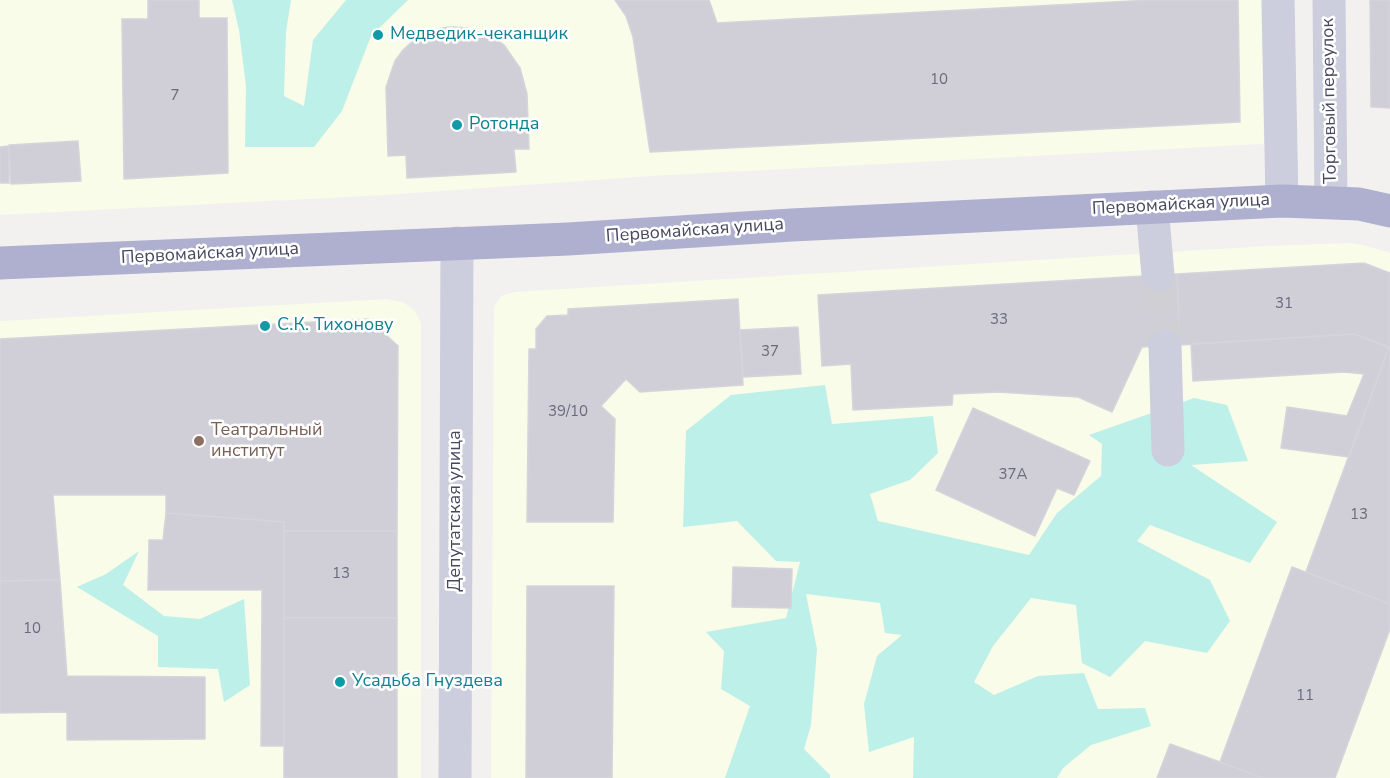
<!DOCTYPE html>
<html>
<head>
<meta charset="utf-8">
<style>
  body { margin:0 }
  canvas { display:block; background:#f2f1f0 }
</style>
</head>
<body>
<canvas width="1390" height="778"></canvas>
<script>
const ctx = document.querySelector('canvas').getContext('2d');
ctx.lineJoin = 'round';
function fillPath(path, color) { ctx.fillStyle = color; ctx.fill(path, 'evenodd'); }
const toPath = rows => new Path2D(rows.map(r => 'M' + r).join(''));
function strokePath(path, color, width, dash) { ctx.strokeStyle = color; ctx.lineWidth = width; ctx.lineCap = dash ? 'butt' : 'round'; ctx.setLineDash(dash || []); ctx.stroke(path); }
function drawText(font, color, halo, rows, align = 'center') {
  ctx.font = font + ' "Nunito Sans",sans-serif'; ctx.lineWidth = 5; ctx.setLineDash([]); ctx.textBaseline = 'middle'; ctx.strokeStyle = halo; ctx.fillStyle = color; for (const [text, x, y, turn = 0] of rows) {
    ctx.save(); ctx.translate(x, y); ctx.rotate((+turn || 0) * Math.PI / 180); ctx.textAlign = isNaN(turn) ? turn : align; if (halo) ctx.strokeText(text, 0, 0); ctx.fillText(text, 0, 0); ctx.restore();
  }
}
const commercial = toPath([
  [0,0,1261,0,1264,144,651,176,385,195,0,215],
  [1348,243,1364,245,1390,253,1390,778,491,778,494,312,495,305,501,296,514,292,1266,246],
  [386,299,403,302,414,310,421,323,421,778,0,778,0,321]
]);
const green = toPath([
  [232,0,291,0,286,32,284,96,304,106,313,40,346,0,408,0,371,36,342,111,314,147,245,147,246,86,239,30],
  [825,385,832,424,933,416,938,453,910,480,870,494,878,521,1029,555,1057,513,1101,476,1102,444,1089,435,1194,398,1227,405,1248,461,1191,465,1277,522,1250,563,1150,525,1137,541,1210,580,1230,621,1207,653,1145,641,1110,677,1082,663,1076,605,1031,598,993,646,974,682,994,695,1038,676,1084,673,1098,709,1145,708,1151,726,1091,745,1063,768,1057,778,913,778,914,737,869,752,864,704,877,656,902,635,885,633,880,603,806,594,817,649,811,725,804,749,830,775,830,778,725,778,750,706,721,689,724,651,706,632,786,618,800,562,776,561,737,521,683,527,686,431,731,395],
  [139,551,123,585,164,616,200,619,244,599,250,685,224,702,218,669,158,667,158,636,77,587,106,574]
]);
const building = toPath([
  [148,0,199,0,199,18,227,18,228,173,124,179,122,19,148,19,148,0],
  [615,0,709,0,717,23,1150,0,1238,0,1240,122,650,152,633,37,626,16,615,0],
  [1370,0,1390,0,1390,108,1371,107,1370,0],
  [453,27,468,28,493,37,504,45,520,68,527,94,529,149,514,149,516,172,407,178,406,155,388,156,386,87,395,61,403,50,414,40,440,28,453,27],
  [78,141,81,181,11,184,9,145,78,141],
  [9,146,9,183,0,183,0,147,9,146],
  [1364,263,1390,273,1390,348,1354,334,1180,345,1177,274,1364,263],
  [1177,274,1180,345,1142,347,1112,412,1078,397,998,392,953,394,952,405,853,410,851,364,822,366,818,295,1177,274],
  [738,299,743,385,640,392,626,379,601,406,615,419,613,522,527,522,529,349,536,349,536,329,547,316,568,315,568,309,738,299],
  [369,319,398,346,397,531,284,531,284,522,166,513,166,495,53,495,60,580,0,581,0,339,369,319],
  [798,327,801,374,743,377,740,330,798,327],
  [1354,334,1389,347,1349,457,1281,448,1287,407,1347,416,1364,374,1344,372,1193,381,1191,344,1354,334],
  [1389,347,1390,348,1390,604,1306,572,1389,347],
  [973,408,1090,461,1074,495,1057,488,1035,536,936,490,973,408],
  [166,513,284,522,284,746,261,746,262,590,148,590,149,540,163,540,166,513],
  [284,531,397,531,397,618,284,618,284,531],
  [733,567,792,569,791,608,732,607,733,567],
  [1292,567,1390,604,1390,629,1335,778,1263,778,1220,762,1292,567],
  [60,580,67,676,205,677,205,739,67,740,67,712,0,713,0,581,60,580],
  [527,586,614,586,612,778,526,778,527,586],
  [284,618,397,618,397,778,284,778,284,618],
  [1170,744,1220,762,1263,778,1157,778,1170,744]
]);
const minorTunnel = toPath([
  [1158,275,1165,346]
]);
const minor = toPath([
  [1278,0,1282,201],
  [1329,0,1331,202],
  [1152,207,1158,275],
  [1165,346,1168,450],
  [455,778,457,243]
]);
const major = toPath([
  [0,263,568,239,792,225,1282,201,1359,204,1390,211]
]);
const markers = [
  [378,35,6,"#0f9aa8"],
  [457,125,6,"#0f9aa8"],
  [265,326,6,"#0f9aa8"],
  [199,441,6,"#8d6e63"],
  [340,682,6,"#0f9aa8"]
];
const numberNames = [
  ["10",939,80],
  ["7",175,96],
  ["31",1284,304],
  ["33",999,320],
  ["37",770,352],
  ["39/10",568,412],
  ["37А",1013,475],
  ["13",1359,515],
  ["13",341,574],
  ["10",32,629],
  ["11",1305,696]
];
const cultureNames = [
  ["Медведик-чеканщик",390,35],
  ["Ротонда",469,125],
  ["С.К. Тихонову",277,326],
  ["Усадьба Гнуздева",352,682]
];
const streetNames = [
  ["Торговый переулок",1330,101,-91],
  ["Первомайская улица",1181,205,-3],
  ["Первомайская улица",695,231,-4],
  ["Первомайская улица",210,254,-3],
  ["Депутатская улица",456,511,-90]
];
const educationNames = [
  ["Театральный",211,431],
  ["институт",211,452]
];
fillPath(commercial, '#f8fce9');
fillPath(green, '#bef0ea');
fillPath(building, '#d0cfd7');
strokePath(building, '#d5d4db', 1.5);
strokePath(minorTunnel, '#d0cfd3', 33, [33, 16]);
strokePath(minor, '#cccddd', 33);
strokePath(major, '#afafcf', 33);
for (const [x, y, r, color] of markers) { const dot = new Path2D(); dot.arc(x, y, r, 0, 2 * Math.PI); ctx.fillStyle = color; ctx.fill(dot); strokePath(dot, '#fff', 2); }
drawText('15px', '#696a7c', null, numberNames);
drawText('18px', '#0d838f', '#fff', cultureNames, 'left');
drawText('18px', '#47485e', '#fff', streetNames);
drawText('18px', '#785e54', '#fff', educationNames, 'left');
</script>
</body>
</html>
